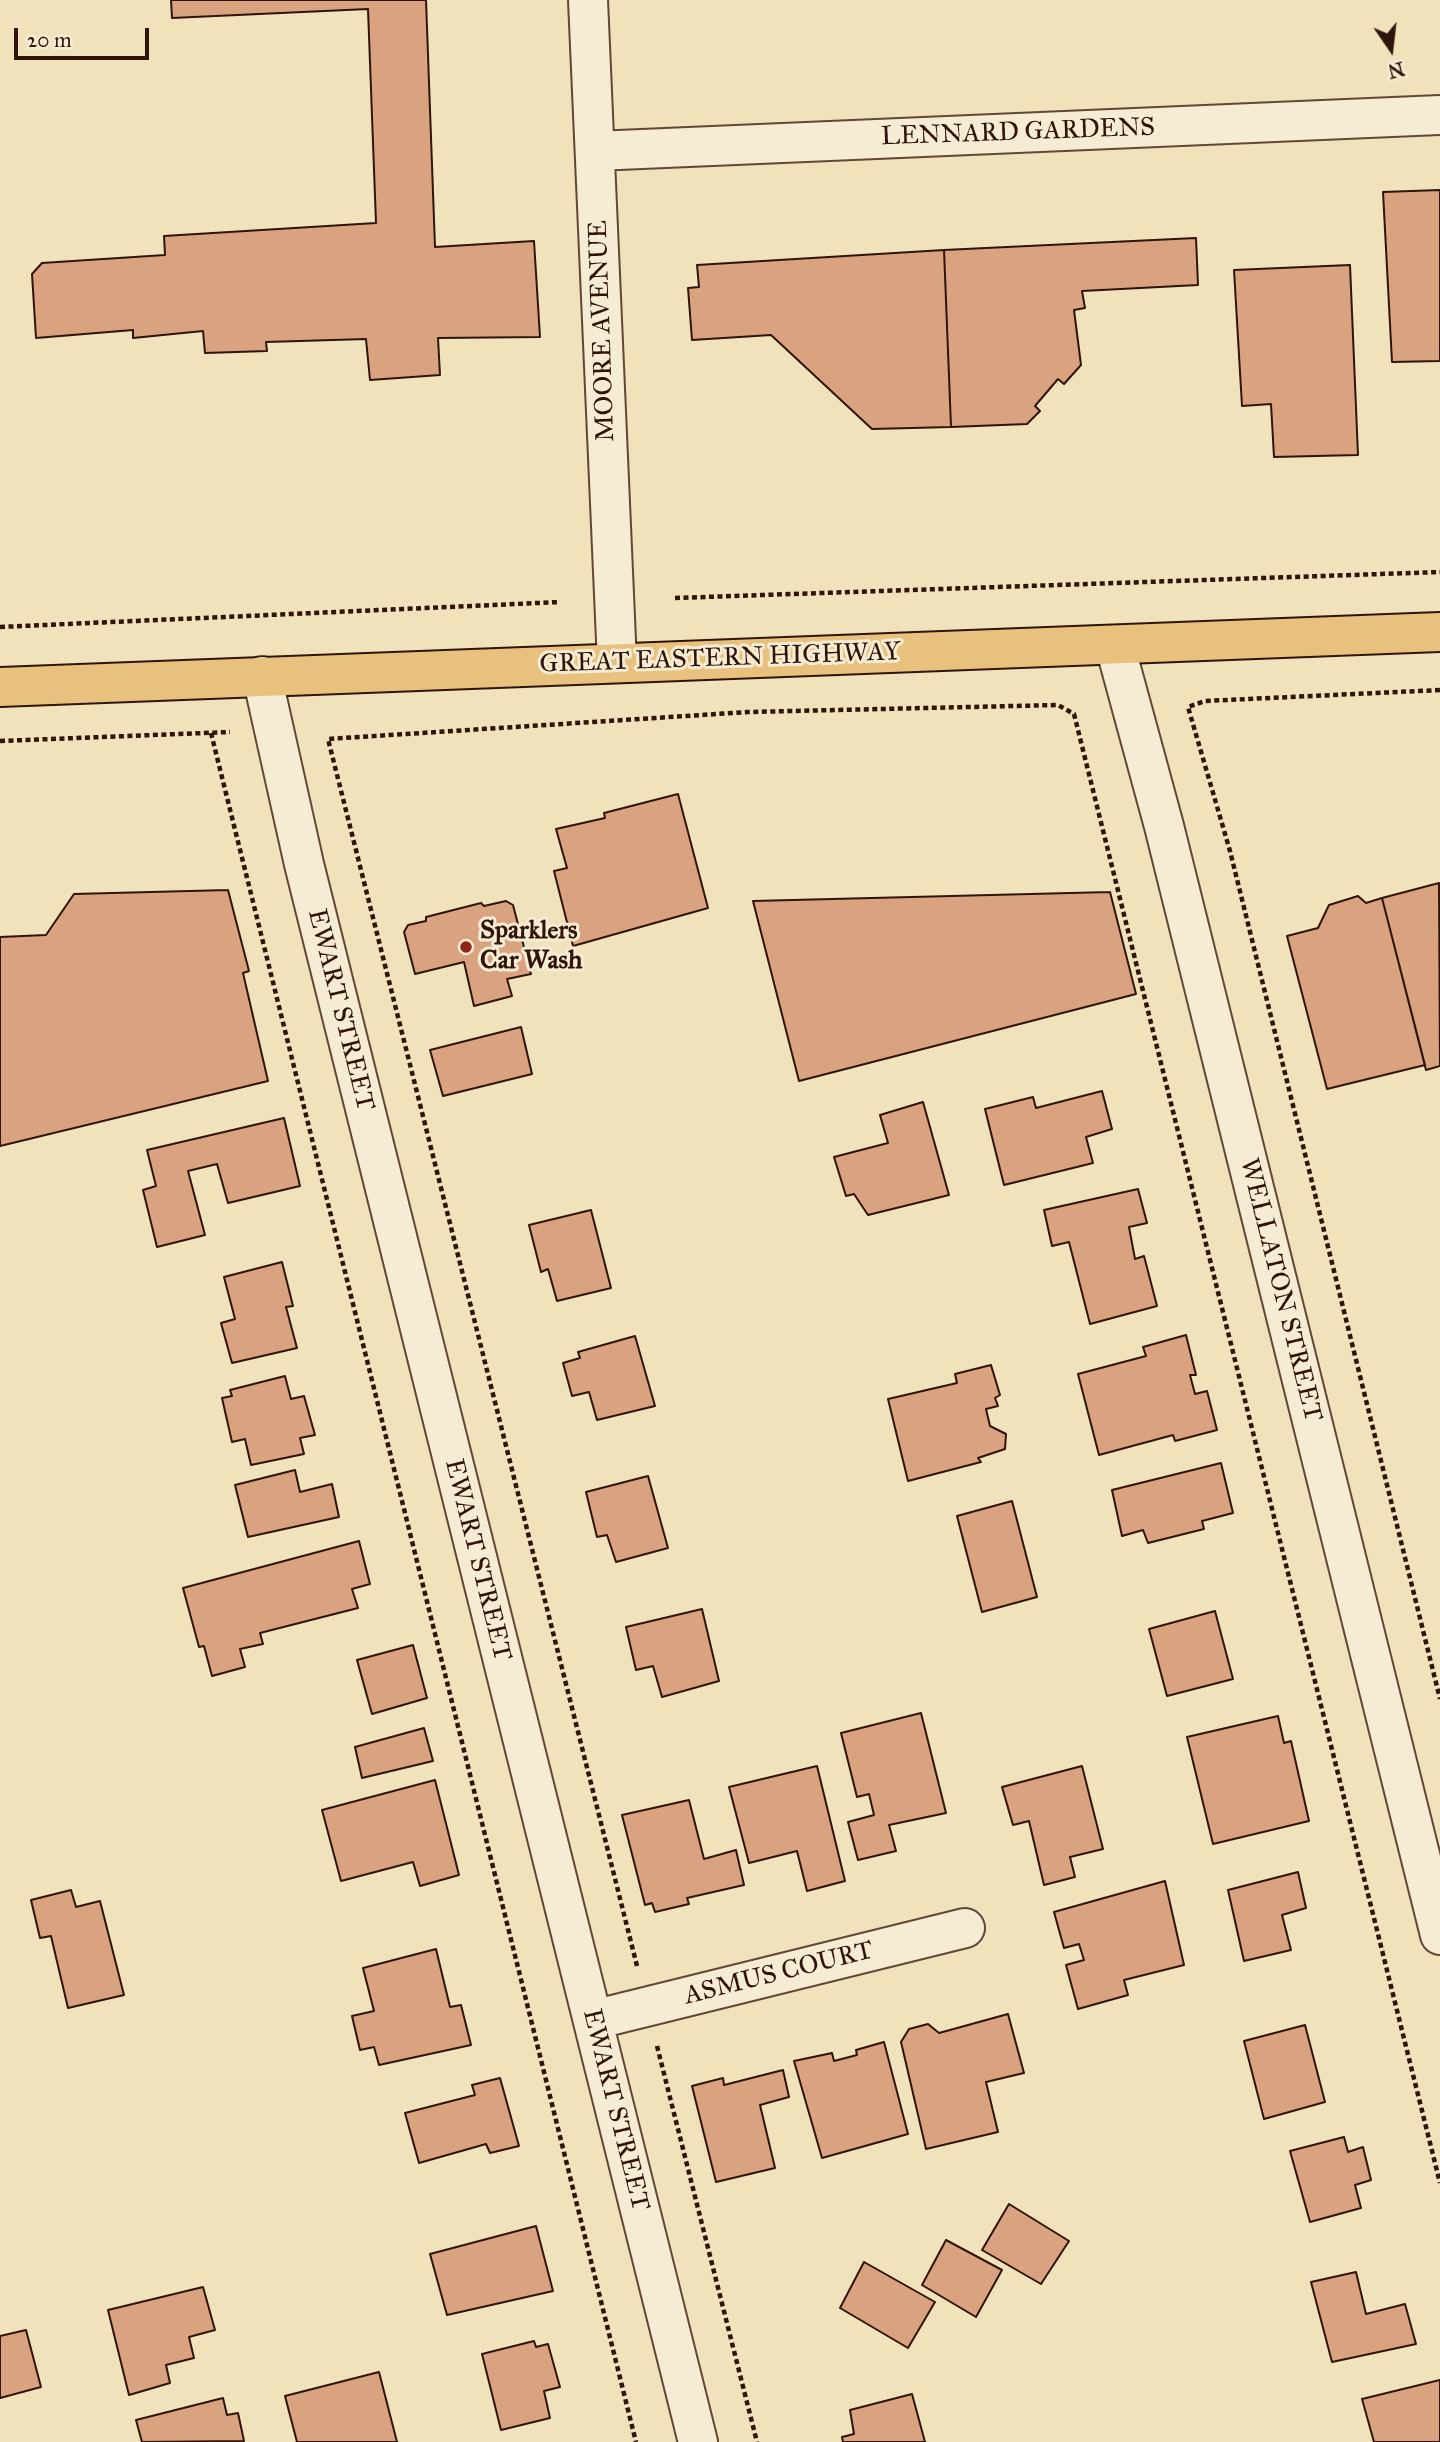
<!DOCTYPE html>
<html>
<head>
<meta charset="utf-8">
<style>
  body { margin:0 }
  #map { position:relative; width:1440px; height:2442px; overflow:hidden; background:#f0e2bb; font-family:"IM FELL Great Primer",serif }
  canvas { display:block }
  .north { position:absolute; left:1356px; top:14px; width:70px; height:70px; -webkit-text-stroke:5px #f5ecd3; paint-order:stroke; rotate:166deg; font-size:19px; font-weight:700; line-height:28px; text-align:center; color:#311409 }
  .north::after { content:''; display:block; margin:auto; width:24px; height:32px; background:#311409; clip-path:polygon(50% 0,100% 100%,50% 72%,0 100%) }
  .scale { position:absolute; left:14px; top:28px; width:135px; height:32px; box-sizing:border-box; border:4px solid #311409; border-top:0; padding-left:9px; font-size:21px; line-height:24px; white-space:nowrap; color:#311409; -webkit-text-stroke:5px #f5ecd3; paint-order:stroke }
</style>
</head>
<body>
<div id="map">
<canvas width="1440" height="2442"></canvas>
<div class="north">N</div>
<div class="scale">20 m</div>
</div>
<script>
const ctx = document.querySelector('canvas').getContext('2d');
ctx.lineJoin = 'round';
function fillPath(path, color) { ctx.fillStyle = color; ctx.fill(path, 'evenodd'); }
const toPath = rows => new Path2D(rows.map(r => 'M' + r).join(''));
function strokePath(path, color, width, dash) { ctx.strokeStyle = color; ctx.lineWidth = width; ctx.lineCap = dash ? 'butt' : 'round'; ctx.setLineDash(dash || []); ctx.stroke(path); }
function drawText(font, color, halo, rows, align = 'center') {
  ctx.font = font + ' "IM FELL Great Primer",serif'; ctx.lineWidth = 6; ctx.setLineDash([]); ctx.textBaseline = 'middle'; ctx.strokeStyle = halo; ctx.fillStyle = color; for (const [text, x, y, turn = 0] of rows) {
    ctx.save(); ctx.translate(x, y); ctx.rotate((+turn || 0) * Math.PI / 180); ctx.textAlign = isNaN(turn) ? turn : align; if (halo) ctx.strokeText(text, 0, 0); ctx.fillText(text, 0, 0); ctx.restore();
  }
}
const building = toPath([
  [171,0,426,0,435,247,534,241,540,337,438,338,440,375,370,380,366,339,266,342,267,351,205,353,203,331,133,338,133,330,36,338,32,274,42,263,165,255,164,236,376,223,368,9,172,18,171,0],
  [1440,190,1440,361,1392,362,1383,192,1440,190],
  [1196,238,1198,285,1082,291,1085,308,1074,310,1081,365,1064,384,1058,379,1035,406,1040,411,1027,424,951,427,944,250,1196,238],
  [944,250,951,427,872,429,771,335,692,340,688,288,699,287,697,265,944,250],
  [1350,265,1358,455,1274,457,1271,404,1242,406,1234,270,1350,265],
  [678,794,708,908,573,946,554,871,567,868,556,829,605,818,604,813,678,794],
  [1439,883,1440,1066,1426,1070,1382,898,1439,883],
  [228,890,249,971,243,973,268,1081,0,1146,0,937,46,935,74,894,228,890],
  [1110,892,1136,994,799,1081,753,901,1110,892],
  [1358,896,1366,903,1382,898,1425,1065,1327,1089,1287,936,1318,928,1329,905,1358,896],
  [506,901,513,905,531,974,507,979,512,996,474,1006,464,962,415,974,404,932,408,925,426,921,426,917,481,903,484,906,506,901],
  [521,1027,532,1074,443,1096,430,1050,521,1027],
  [1102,1091,1112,1129,1086,1137,1093,1163,1004,1185,985,1109,1033,1097,1036,1108,1102,1091],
  [923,1102,949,1195,868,1215,854,1194,846,1196,834,1157,888,1143,880,1115,923,1102],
  [284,1118,300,1186,228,1203,217,1164,188,1171,205,1235,157,1247,143,1190,156,1186,147,1150,284,1118],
  [1138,1189,1147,1223,1129,1227,1135,1259,1144,1256,1157,1306,1090,1324,1069,1242,1052,1246,1044,1210,1138,1189],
  [591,1210,611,1288,557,1301,548,1269,541,1272,529,1225,591,1210],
  [282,1262,293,1306,286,1307,297,1348,232,1363,221,1323,235,1319,224,1277,282,1262],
  [1186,1335,1196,1375,1190,1375,1195,1394,1207,1391,1217,1430,1175,1441,1173,1435,1099,1455,1078,1374,1146,1356,1143,1347,1186,1335],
  [635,1336,655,1406,597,1420,589,1392,572,1396,563,1363,580,1358,578,1352,635,1336],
  [991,1365,1000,1395,995,1398,998,1406,986,1409,990,1426,1006,1434,1005,1449,978,1458,981,1462,908,1481,888,1399,957,1383,955,1374,991,1365],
  [285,1376,291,1399,304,1396,315,1435,300,1438,304,1454,251,1465,245,1439,232,1442,222,1398,232,1396,230,1390,285,1376],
  [1221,1463,1233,1513,1202,1521,1204,1529,1148,1543,1143,1530,1122,1536,1112,1490,1221,1463],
  [295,1470,300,1492,332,1484,339,1517,248,1537,235,1485,295,1470],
  [648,1476,668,1548,616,1562,607,1535,597,1537,586,1492,648,1476],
  [1012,1501,1037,1597,982,1612,957,1516,1012,1501],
  [359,1541,370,1584,352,1589,358,1608,260,1633,263,1644,240,1649,245,1667,212,1676,204,1646,199,1647,183,1588,359,1541],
  [702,1609,719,1681,662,1697,653,1666,636,1670,626,1627,702,1609],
  [1215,1611,1233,1679,1167,1696,1149,1629,1215,1611],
  [413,1645,427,1698,372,1714,357,1660,413,1645],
  [921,1713,946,1813,889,1825,896,1851,858,1860,848,1822,874,1815,869,1794,857,1797,841,1733,921,1713],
  [1278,1716,1284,1743,1291,1741,1309,1821,1213,1844,1187,1737,1278,1716],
  [424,1728,433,1761,362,1778,355,1747,424,1728],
  [817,1766,845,1881,807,1891,797,1851,749,1863,729,1787,817,1766],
  [1082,1766,1103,1849,1070,1857,1075,1877,1044,1885,1029,1821,1013,1825,1002,1787,1082,1766],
  [435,1780,459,1875,420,1886,413,1862,341,1881,322,1810,435,1780],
  [689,1800,704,1859,736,1850,744,1885,687,1898,689,1904,655,1912,652,1903,645,1905,622,1815,689,1800],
  [1298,1872,1306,1908,1282,1915,1291,1950,1244,1961,1228,1890,1298,1872],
  [1165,1881,1184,1965,1124,1980,1128,1995,1078,2009,1066,1965,1084,1960,1079,1944,1064,1948,1054,1912,1165,1881],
  [71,1890,76,1907,100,1901,124,1995,68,2008,51,1936,40,1938,31,1900,71,1890],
  [436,1949,450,2007,461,2005,471,2045,379,2065,374,2047,360,2050,352,2016,374,2011,363,1968,436,1949],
  [1008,2014,1024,2073,986,2082,998,2132,926,2149,901,2042,909,2029,928,2024,939,2033,1008,2014],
  [1305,2025,1325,2102,1264,2119,1244,2041,1305,2025],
  [884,2042,908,2134,822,2158,794,2061,832,2053,834,2061,857,2055,856,2050,884,2042],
  [783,2070,789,2097,760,2105,775,2168,716,2182,692,2086,723,2078,724,2085,783,2070],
  [500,2078,519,2146,490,2153,486,2144,419,2163,405,2113,475,2095,472,2085,500,2078],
  [1344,2137,1348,2152,1363,2147,1371,2180,1355,2185,1361,2208,1310,2222,1290,2151,1344,2137],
  [1009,2204,1069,2241,1041,2284,982,2250,1009,2204],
  [536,2226,553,2291,447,2315,430,2254,536,2226],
  [946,2240,1002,2270,976,2317,922,2285,946,2240],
  [864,2262,935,2302,908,2348,840,2308,864,2262],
  [1356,2272,1366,2314,1405,2304,1416,2344,1332,2362,1311,2282,1356,2272],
  [203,2287,215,2330,189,2337,194,2358,166,2365,170,2383,129,2395,108,2310,203,2287],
  [26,2330,41,2387,0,2398,0,2336,26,2330],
  [534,2341,536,2347,548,2344,560,2387,544,2391,550,2418,501,2430,482,2354,534,2341],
  [379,2372,397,2442,297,2442,285,2396,379,2372],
  [1440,2380,1440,2442,1374,2442,1362,2399,1440,2380],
  [912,2394,925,2442,843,2442,842,2437,854,2434,850,2410,912,2394],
  [223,2398,227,2415,238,2413,244,2441,142,2442,136,2420,223,2398]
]);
const path = toPath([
  [675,598,1440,572],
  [0,627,560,602],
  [1440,690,1205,701,1188,707,1230,851,1440,1699],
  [211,733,636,2442],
  [0,741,230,732],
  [637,1966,328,739,748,712,1058,705,1074,714,1440,2183],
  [657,2046,757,2442]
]);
const street = toPath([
  [588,0,617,663],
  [595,151,1440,115],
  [1115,646,1164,826,1440,1935],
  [262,676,304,864,698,2442],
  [593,2020,965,1928]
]);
const highway = toPath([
  [0,687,1440,632]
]);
const markers = [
  [466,947,7,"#8f2418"]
];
const streetNames = [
  ["LENNARD GARDENS",1018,133,-2],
  ["MOORE AVENUE",603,331,-92],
  ["GREAT EASTERN HIGHWAY",720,659,-2],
  ["EWART STREET",340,1010,76],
  ["WELLATON STREET",1280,1290,76],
  ["EWART STREET",477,1560,76],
  ["ASMUS COURT",779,1974,-14],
  ["EWART STREET",615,2110,76]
];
const poiNames = [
  ["Sparklers",480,932],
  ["Car Wash",480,962]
];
fillPath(building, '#d9a380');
strokePath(building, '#311409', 2);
strokePath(street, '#614836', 42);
strokePath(highway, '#311409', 42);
strokePath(path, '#311409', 4.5, [5, 3.5]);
strokePath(street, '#f5ecd3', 38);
strokePath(highway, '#e8c17e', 38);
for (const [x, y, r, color] of markers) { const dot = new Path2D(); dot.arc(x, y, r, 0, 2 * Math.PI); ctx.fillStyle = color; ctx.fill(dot); strokePath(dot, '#f5ecd3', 2.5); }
drawText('26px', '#311409', '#f5ecd3', streetNames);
drawText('bold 26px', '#311409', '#f5ecd3', poiNames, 'left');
</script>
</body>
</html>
